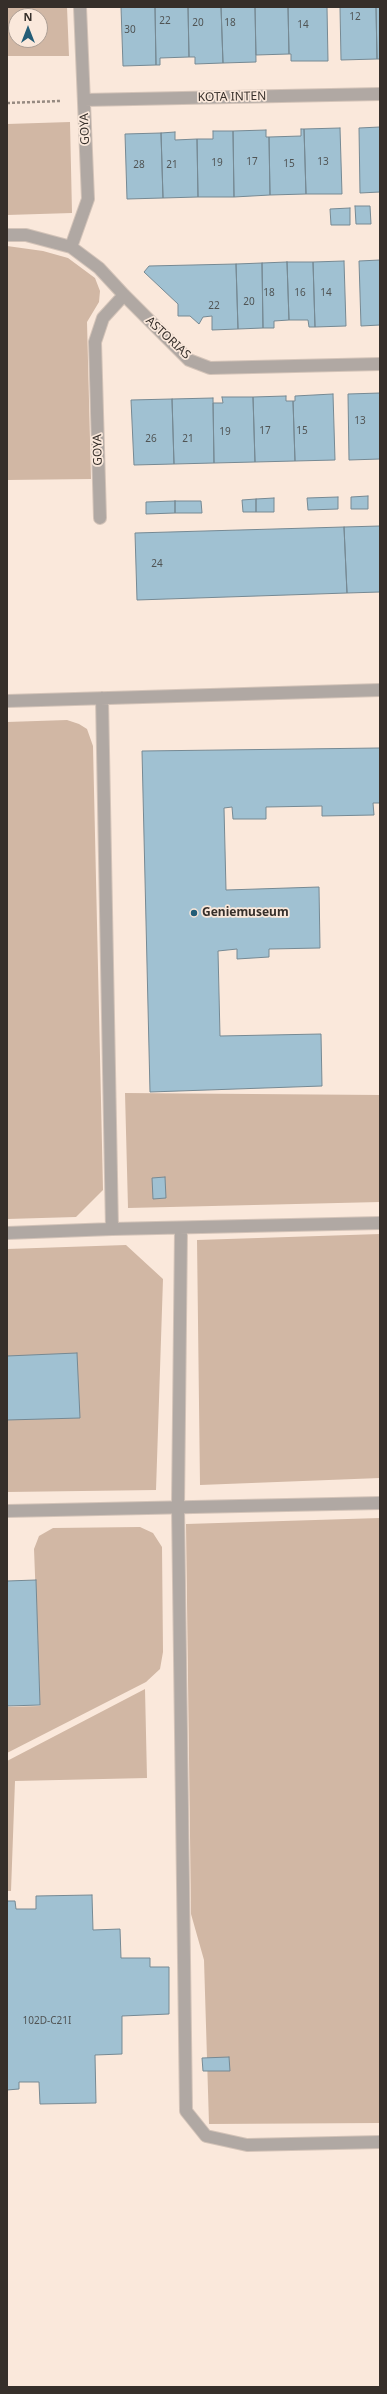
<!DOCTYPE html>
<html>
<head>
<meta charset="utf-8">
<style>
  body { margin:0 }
  #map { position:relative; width:387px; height:2394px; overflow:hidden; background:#fae8db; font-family:"Noto Sans",sans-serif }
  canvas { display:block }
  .frame { position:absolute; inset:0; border:8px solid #362f2a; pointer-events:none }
  .north { position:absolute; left:8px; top:8px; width:40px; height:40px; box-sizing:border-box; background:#fae8db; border:1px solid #ac9e94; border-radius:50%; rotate:0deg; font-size:11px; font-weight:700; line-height:16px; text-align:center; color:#362f2a }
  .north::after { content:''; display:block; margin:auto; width:14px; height:18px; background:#245d77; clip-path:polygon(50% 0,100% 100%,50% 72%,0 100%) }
</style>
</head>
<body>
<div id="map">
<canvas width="387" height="2394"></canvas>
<div class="frame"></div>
<div class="north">N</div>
</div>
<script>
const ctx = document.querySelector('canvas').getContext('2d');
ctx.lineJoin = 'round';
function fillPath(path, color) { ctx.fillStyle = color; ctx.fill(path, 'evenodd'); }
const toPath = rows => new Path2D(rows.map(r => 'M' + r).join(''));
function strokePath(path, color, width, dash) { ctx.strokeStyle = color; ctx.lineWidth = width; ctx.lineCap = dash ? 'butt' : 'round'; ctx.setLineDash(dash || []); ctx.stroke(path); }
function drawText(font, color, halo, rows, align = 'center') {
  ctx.font = font + ' "Noto Sans",sans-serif'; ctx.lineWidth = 3.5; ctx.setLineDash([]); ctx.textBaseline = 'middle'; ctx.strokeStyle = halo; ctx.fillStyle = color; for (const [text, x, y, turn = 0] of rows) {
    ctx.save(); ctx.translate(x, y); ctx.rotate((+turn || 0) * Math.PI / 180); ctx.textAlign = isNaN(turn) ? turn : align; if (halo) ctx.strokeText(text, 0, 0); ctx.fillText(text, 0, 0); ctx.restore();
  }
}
const green = toPath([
  [7,7,67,7,69,56,7,56],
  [16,16,40,16,40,40,16,40],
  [70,122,72,213,7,215,7,124],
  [7,246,43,251,68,258,95,278,100,291,99,302,87,322,91,479,7,480],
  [67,720,79,724,87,729,93,746,103,1190,76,1217,7,1219,7,722],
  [125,1093,380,1095,380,1202,128,1208],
  [380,1234,380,1478,200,1485,197,1240],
  [126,1245,163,1279,156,1490,7,1492,7,1249],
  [380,1518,380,2123,209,2124,204,1960,191,1914,186,1524],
  [140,1527,153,1533,162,1547,163,1652,160,1669,146,1682,7,1753,7,1707,40,1706,34,1549,39,1536,53,1528],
  [145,1689,147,1778,15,1781,11,1891,7,1891,7,1761]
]);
const building = toPath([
  [121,7,155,7,156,65,123,66,121,7],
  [155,7,188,7,189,57,160,58,160,65,156,65,155,7],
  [188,7,221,7,223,63,195,64,195,57,189,57,188,7],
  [221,7,255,7,256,62,223,63,221,7],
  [255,7,288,7,289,54,256,55,255,7],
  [288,7,327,7,328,61,291,61,291,54,289,54,288,7],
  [340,7,376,7,377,59,341,60,340,7],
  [376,7,380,7,380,59,377,59,376,7],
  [380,127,380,192,360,193,359,128,380,127],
  [340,128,342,194,306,194,304,129,340,128],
  [301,129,304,129,306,194,270,195,269,137,301,136,301,129],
  [266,130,266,137,269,137,270,195,234,197,233,131,266,130],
  [213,131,233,131,234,197,198,197,197,139,213,139,213,131],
  [175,132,175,140,197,139,198,197,163,198,161,133,175,132],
  [161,133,163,198,127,199,125,134,161,133],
  [355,206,370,206,371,224,356,224,355,206],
  [350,208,350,225,331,225,330,209,350,208],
  [380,260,380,325,361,326,359,261,380,260],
  [344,261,346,326,315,327,313,262,344,261],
  [287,262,313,262,315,327,309,327,308,320,289,320,287,262],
  [287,262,289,320,274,321,274,328,263,328,262,263,287,262],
  [262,263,263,328,238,329,236,264,262,263],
  [236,264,238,329,212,330,212,316,203,317,199,324,190,316,178,316,178,304,144,272,149,266,236,264],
  [380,393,380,459,349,460,348,394,380,393],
  [333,394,335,460,295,461,293,401,295,401,295,396,333,394],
  [286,396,286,401,293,401,295,461,255,462,253,397,286,396],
  [222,397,253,397,255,462,214,463,213,403,223,403,222,397],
  [213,398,214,463,174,464,172,399,213,398],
  [172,399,174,464,134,465,131,400,172,399],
  [368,496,368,509,351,509,351,497,368,496],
  [338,497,338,509,308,510,307,498,338,497],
  [274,498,274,512,256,512,256,499,274,498],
  [256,499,256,512,243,512,242,500,256,499],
  [175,501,201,501,202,513,175,513,175,501],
  [175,501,175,513,146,514,146,502,175,501],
  [380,526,380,592,347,593,344,527,380,526],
  [344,527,347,593,137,600,135,533,344,527],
  [380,748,380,803,373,803,374,815,322,816,322,806,266,807,266,819,233,819,232,807,224,808,226,890,319,887,320,948,269,949,269,957,237,959,237,949,218,951,220,1036,321,1034,322,1086,150,1092,142,751,380,748],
  [165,1177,166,1198,153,1199,152,1178,165,1177],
  [77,1353,80,1418,7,1420,7,1356,77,1353],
  [36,1580,40,1705,7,1706,7,1581,36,1580],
  [92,1895,93,1930,120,1929,121,1958,150,1958,150,1967,169,1967,169,2014,122,2016,122,2054,95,2055,96,2103,40,2104,39,2082,19,2082,19,2089,7,2090,7,1901,15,1901,16,1909,36,1909,36,1896,92,1895],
  [229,2057,230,2071,203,2071,202,2058,229,2057]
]);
const path = toPath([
  [7,103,60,101]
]);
const minor = toPath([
  [84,100,380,94],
  [7,235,26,235,71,247,99,268,124,295,189,360,210,368,380,364],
  [71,247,88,199,80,7],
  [100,518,95,342,103,318,124,295],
  [102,698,112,1229,380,1223],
  [7,701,380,690],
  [181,1229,178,1507,186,2111,206,2136,247,2145,380,2142],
  [7,1233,112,1229],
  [7,1511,380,1503]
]);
const markers = [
  [194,913,4,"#245d77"]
];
const numberNames = [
  ["12",355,17],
  ["22",165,21],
  ["20",198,23],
  ["18",230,23],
  ["14",303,25],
  ["30",130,30],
  ["17",252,162],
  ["13",323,162],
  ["19",217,163],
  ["15",289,164],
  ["28",139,165],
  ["21",172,165],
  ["18",269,293],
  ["16",300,293],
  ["14",326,293],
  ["20",249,302],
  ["22",214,306],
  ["13",360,421],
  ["17",265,431],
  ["15",302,431],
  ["19",225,432],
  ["26",151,439],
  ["21",188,439],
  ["24",157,564],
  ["102D-C21I",47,2021]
];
const streetNames = [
  ["KOTA INTEN",232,97,-1],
  ["GOYA",85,129,-92],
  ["ASTORIAS",168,338,43],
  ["GOYA",98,450,-91]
];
const poiNames = [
  ["Geniemuseum",202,913]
];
fillPath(green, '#d1b7a4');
fillPath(building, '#a0c1d2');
strokePath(building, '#768993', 1);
strokePath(minor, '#d3c3b8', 14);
strokePath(path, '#968a81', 2.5, [3, 2]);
strokePath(minor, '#b0a8a3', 12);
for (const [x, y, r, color] of markers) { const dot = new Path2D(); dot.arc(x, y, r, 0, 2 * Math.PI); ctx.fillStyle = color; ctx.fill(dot); strokePath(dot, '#fae8db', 1.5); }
drawText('10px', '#505454', null, numberNames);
drawText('12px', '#362f2a', '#fae8db', streetNames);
drawText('bold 12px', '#362f2a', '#fae8db', poiNames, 'left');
</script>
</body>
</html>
